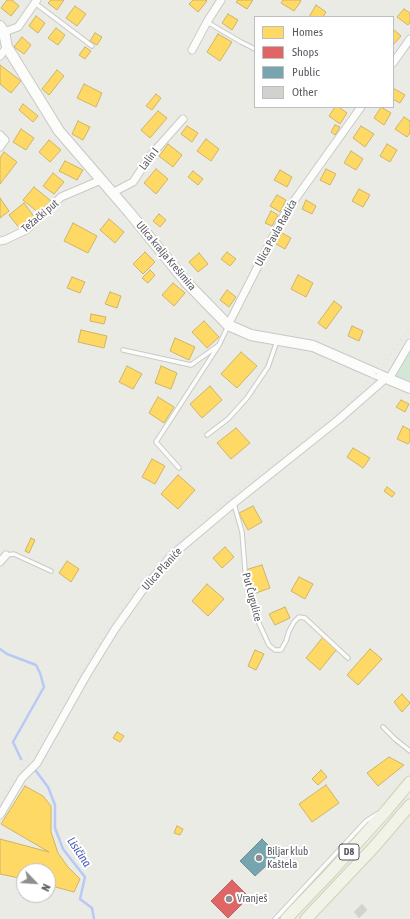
<!DOCTYPE html>
<html>
<head>
<meta charset="utf-8">
<style>
  body { margin:0 }
  #map { position:relative; width:410px; height:919px; overflow:hidden; background:#eaebe5; font-family:"Asap Condensed",sans-serif }
  canvas { display:block }
  .legend { position:absolute; left:254px; top:16px; width:140px; height:92px; box-sizing:border-box; background:#fff; border:1px solid #bdbec1; margin:0; padding:5px 7px; list-style:none; font-size:12px; color:#5b5c63 }
  .legend li { display:flex; align-items:center; gap:8px; height:20px }
  .legend b { width:20px; border:1px solid #bdbec1 }
  .north { position:absolute; left:16px; top:863px; width:40px; height:40px; box-sizing:border-box; background:#fff; border:1px solid #bdbec1; border-radius:50%; rotate:115deg; font-size:11px; font-weight:700; line-height:16px; text-align:center; color:#5b5c63 }
  .north::after { content:''; display:block; margin:auto; width:14px; height:18px; background:#8d8e90; clip-path:polygon(50% 0,100% 100%,50% 72%,0 100%) }
</style>
</head>
<body>
<div id="map">
<canvas width="410" height="919"></canvas>
<ul class="legend">
<li><b style="height:11px;background:#ffd966"></b>Homes</li>
<li><b style="height:11px;background:#e06666"></b>Shops</li>
<li><b style="height:11px;background:#76a5af"></b>Public</li>
<li><b style="height:11px;background:#d1d2ce"></b>Other</li>
</ul>
<div class="north">N</div>
</div>
<script>
const ctx = document.querySelector('canvas').getContext('2d');
ctx.lineJoin = 'round';
function fillPath(path, color) { ctx.fillStyle = color; ctx.fill(path, 'evenodd'); }
const toPath = rows => new Path2D(rows.map(r => 'M' + r).join(''));
function strokePath(path, color, width, dash) { ctx.strokeStyle = color; ctx.lineWidth = width; ctx.lineCap = dash ? 'butt' : 'round'; ctx.setLineDash(dash || []); ctx.stroke(path); }
function drawText(font, color, halo, rows, align = 'center') {
  ctx.font = font + ' "Asap Condensed",sans-serif'; ctx.lineWidth = 4; ctx.setLineDash([]); ctx.textBaseline = 'middle'; ctx.strokeStyle = halo; ctx.fillStyle = color; for (const [text, x, y, turn = 0] of rows) {
    ctx.save(); ctx.translate(x, y); ctx.rotate((+turn || 0) * Math.PI / 180); ctx.textAlign = isNaN(turn) ? turn : align; if (halo) ctx.strokeText(text, 0, 0); ctx.fillText(text, 0, 0); ctx.restore();
  }
}
const green = toPath([
  [410,349,410,382,396,377,395,375]
]);
const homes = toPath([
  [7,0,12,0,19,6,11,16,1,8,7,0],
  [51,0,64,0,57,10,48,3,51,0],
  [193,0,206,0,207,1,198,12,189,4,193,0],
  [238,0,253,0,247,9,236,2,238,0],
  [283,0,300,0,301,1,294,11,281,3,283,0],
  [316,5,326,12,323,17,309,17,316,5],
  [75,6,86,14,77,26,66,18,75,6],
  [404,9,410,13,410,22,408,25,397,17,404,9],
  [228,14,238,20,232,30,222,23,228,14],
  [36,16,45,23,38,33,29,26,36,16],
  [56,28,65,35,58,45,48,38,56,28],
  [393,29,401,36,394,44,393,44,393,29],
  [95,33,102,37,97,45,90,41,95,33],
  [218,34,232,42,220,61,207,52,218,34],
  [22,37,31,45,24,54,14,47,22,37],
  [85,47,91,51,85,59,79,55,85,47],
  [0,65,21,81,11,93,0,84,0,65],
  [57,70,64,76,49,95,42,89,57,70],
  [84,84,102,93,96,107,77,98,84,84],
  [393,88,405,95,400,103,393,99,393,88],
  [156,94,161,98,152,110,146,106,156,94],
  [23,104,38,116,33,122,19,110,23,104],
  [335,107,339,107,347,113,340,124,329,116,335,107],
  [381,107,391,113,384,125,374,118,381,107],
  [158,111,167,118,150,138,141,130,158,111],
  [404,117,410,121,410,133,407,137,395,129,404,117],
  [78,121,90,127,83,140,72,134,78,121],
  [335,125,340,127,335,135,331,132,335,125],
  [187,126,198,133,192,142,181,134,187,126],
  [361,126,374,134,365,147,353,138,361,126],
  [21,129,34,138,26,150,13,142,21,129],
  [206,139,219,149,211,161,197,151,206,139],
  [49,140,61,150,50,162,39,152,49,140],
  [168,144,182,155,173,167,159,156,168,144],
  [387,144,397,150,390,162,380,156,387,144],
  [351,151,363,159,356,170,344,163,351,151],
  [4,152,17,162,0,184,0,158,4,152],
  [65,161,83,170,77,180,59,171,65,161],
  [156,169,168,179,156,194,144,183,156,169],
  [326,169,336,174,330,185,320,180,326,169],
  [280,170,292,177,287,187,274,180,280,170],
  [193,171,203,179,198,185,188,177,193,171],
  [53,173,64,182,54,194,43,186,53,173],
  [34,187,51,201,40,214,23,200,34,187],
  [359,189,370,195,363,207,352,201,359,189],
  [277,195,286,200,280,212,270,206,277,195],
  [0,198,9,211,0,218,0,198],
  [306,200,316,206,312,214,302,209,306,200],
  [24,203,35,218,20,229,9,215,24,203],
  [271,211,278,215,272,226,265,223,271,211],
  [159,214,166,220,160,227,153,221,159,214],
  [109,219,124,232,115,243,100,230,109,219],
  [73,223,97,236,88,253,64,241,73,223],
  [282,233,291,238,285,249,276,244,282,233],
  [145,252,155,262,143,274,133,264,145,252],
  [227,252,236,259,230,266,221,259,227,252],
  [199,253,208,264,198,272,189,262,199,253],
  [150,270,155,275,148,283,142,278,150,270],
  [298,275,313,283,306,297,291,289,298,275],
  [72,277,85,282,80,293,67,288,72,277],
  [173,283,185,293,174,306,162,295,173,283],
  [227,290,236,297,229,307,220,300,227,290],
  [110,292,121,296,117,308,105,304,110,292],
  [334,301,342,307,326,329,318,323,334,301],
  [91,314,106,317,104,324,90,321,91,314],
  [204,321,219,337,207,348,192,332,204,321],
  [352,326,363,331,359,341,348,336,352,326],
  [81,330,107,336,104,348,78,342,81,330],
  [175,338,195,347,189,360,170,351,175,338],
  [241,352,257,366,237,388,221,374,241,352],
  [127,366,142,374,133,389,119,382,127,366],
  [161,366,177,373,171,389,155,383,161,366],
  [210,386,222,400,202,418,190,404,210,386],
  [158,397,174,407,164,423,149,413,158,397],
  [401,400,409,404,405,412,396,407,401,400],
  [403,426,410,430,410,441,408,444,397,439,403,426],
  [236,428,250,443,231,459,217,443,236,428],
  [353,448,370,458,363,468,347,457,353,448],
  [152,459,165,466,155,484,142,477,152,459],
  [178,475,195,490,178,509,161,494,178,475],
  [387,487,395,493,392,497,384,491,387,487],
  [253,506,262,522,248,530,239,513,253,506],
  [31,538,35,540,29,553,25,551,31,538],
  [225,547,234,557,222,568,213,558,225,547],
  [67,561,79,569,71,582,59,573,67,561],
  [262,565,270,588,253,594,245,570,262,565],
  [299,577,313,584,305,599,291,591,299,577],
  [207,584,224,599,208,616,192,601,207,584],
  [285,607,290,618,275,625,269,614,285,607],
  [323,637,337,649,320,670,306,658,323,637],
  [370,649,382,659,358,685,347,675,370,649],
  [255,650,264,654,256,670,248,666,255,650],
  [402,694,410,703,402,712,394,702,402,694],
  [117,732,124,736,120,742,113,738,117,732],
  [389,757,404,765,378,786,367,773,389,757],
  [321,770,327,777,318,785,312,779,321,770],
  [326,785,339,803,312,822,299,804,326,785],
  [25,786,43,796,51,806,51,832,58,853,68,867,80,879,74,892,48,885,48,871,24,871,24,879,0,874,0,839,49,852,1,824,25,786],
  [177,826,183,829,180,835,174,833,177,826]
]);
const shops = toPath([
  [232,880,249,897,228,918,211,901,232,880]
]);
const public = toPath([
  [262,839,278,855,255,876,240,861,262,839]
]);
const stream = toPath([
  [0,649,7,654,36,665,40,673,44,687,13,742,21,759],
  [36,771,48,787,55,805,55,828,63,849,85,877,80,899,92,908,94,919]
]);
const building = toPath([
  [362,904,367,910,359,918,354,912,362,904]
]);
const lane = toPath([
  [35,3,92,46],
  [207,22,241,42,255,49],
  [123,350,191,365,219,345,228,326],
  [207,435,228,419,247,398,268,367,277,341],
  [179,468,156,442,219,345],
  [234,504,242,532,246,582,257,619,269,645,275,650,281,650,286,641,289,631,294,622,299,617,305,618,348,658],
  [6,555,14,554,51,571],
  [383,727,395,739,410,751],
  [275,919,366,821,377,814]
]);
const street = toPath([
  [4,32,18,27,37,0],
  [192,50,207,22,221,0],
  [0,56,7,47],
  [393,63,410,39],
  [0,135,5,140,0,147],
  [112,193,133,182,151,155,183,119],
  [0,241,5,240,26,230,61,197,101,180],
  [228,325,284,215,361,107],
  [389,379,410,343],
  [0,562,6,555],
  [0,815,22,778,37,763,86,676,115,629,142,591,171,556,234,503,338,420,386,378]
]);
const secondary = toPath([
  [0,26,4,32,7,47,59,131,129,212,186,282,228,325,251,335,313,346,386,378,410,388]
]);
const primary = toPath([
  [286,919,331,872,386,811,410,782],
  [306,919,374,847,410,805]
]);
const rail = toPath([
  [0,802,103,637,139,585,157,563,192,528,210,513,318,429,357,395,382,367,410,327]
]);
const markers = [
  [259,858,4,"#8d8e90"],
  [229,899,4,"#8d8e90"]
];
const shields = [
  [349,852,20]
];
const shieldNames = [
  ["D8",349,852]
];
const streetNames = [
  ["Lalin I",149,159,-53],
  ["Težački put",40,216,-40],
  ["Ulica Pavla Radića",276,233,-61],
  ["Ulica kralja Krešimira",166,256,50],
  ["Ulica Planiće",162,569,-48],
  ["Put Čugulice",252,597,75]
];
const poiNames = [
  ["Biljar klub",267,852],
  ["Kaštela",267,865],
  ["Vranješ",237,899]
];
const waterNames = [
  ["Lisičina",79,852,56]
];
fillPath(green, '#d3e7d7');
fillPath(homes, '#ffd966');
strokePath(homes, '#ceb465', 1);
fillPath(shops, '#e06666');
strokePath(shops, '#b86365', 1);
fillPath(public, '#76a5af');
strokePath(public, '#6e8f98', 1);
strokePath(stream, '#b9c9f5', 2.5);
fillPath(building, '#d1d2ce');
strokePath(building, '#dadad4', 1);
strokePath(lane, '#c9c9c9', 5.5);
strokePath(street, '#c9c9c9', 9);
strokePath(secondary, '#c7c8c7', 12);
strokePath(primary, '#d0d2b4', 13);
strokePath(lane, '#fcfcfb', 3.5);
strokePath(street, '#fcfcfb', 7);
strokePath(secondary, '#fcfcfb', 10);
strokePath(primary, '#f1f2e8', 11);
strokePath(rail, '#e2e2e2', 2.5, [1, 5]);
for (const [x, y, r, color] of markers) { const dot = new Path2D(); dot.arc(x, y, r, 0, 2 * Math.PI); ctx.fillStyle = color; ctx.fill(dot); strokePath(dot, '#fff', 1.5); }
for (const [x, y, w] of shields) { const box = new Path2D(); box.roundRect(x - w / 2, y - 8, w, 16, 3); ctx.fillStyle = '#fff'; ctx.fill(box); strokePath(box, '#5b5c63', 1); }
drawText('bold 10px', '#5b5c63', null, shieldNames);
drawText('11px', '#5b5c63', '#fff', streetNames);
drawText('11px', '#5b5c63', '#fff', poiNames, 'left');
drawText('italic 12px', '#485cbe', '#fff', waterNames);
</script>
</body>
</html>
